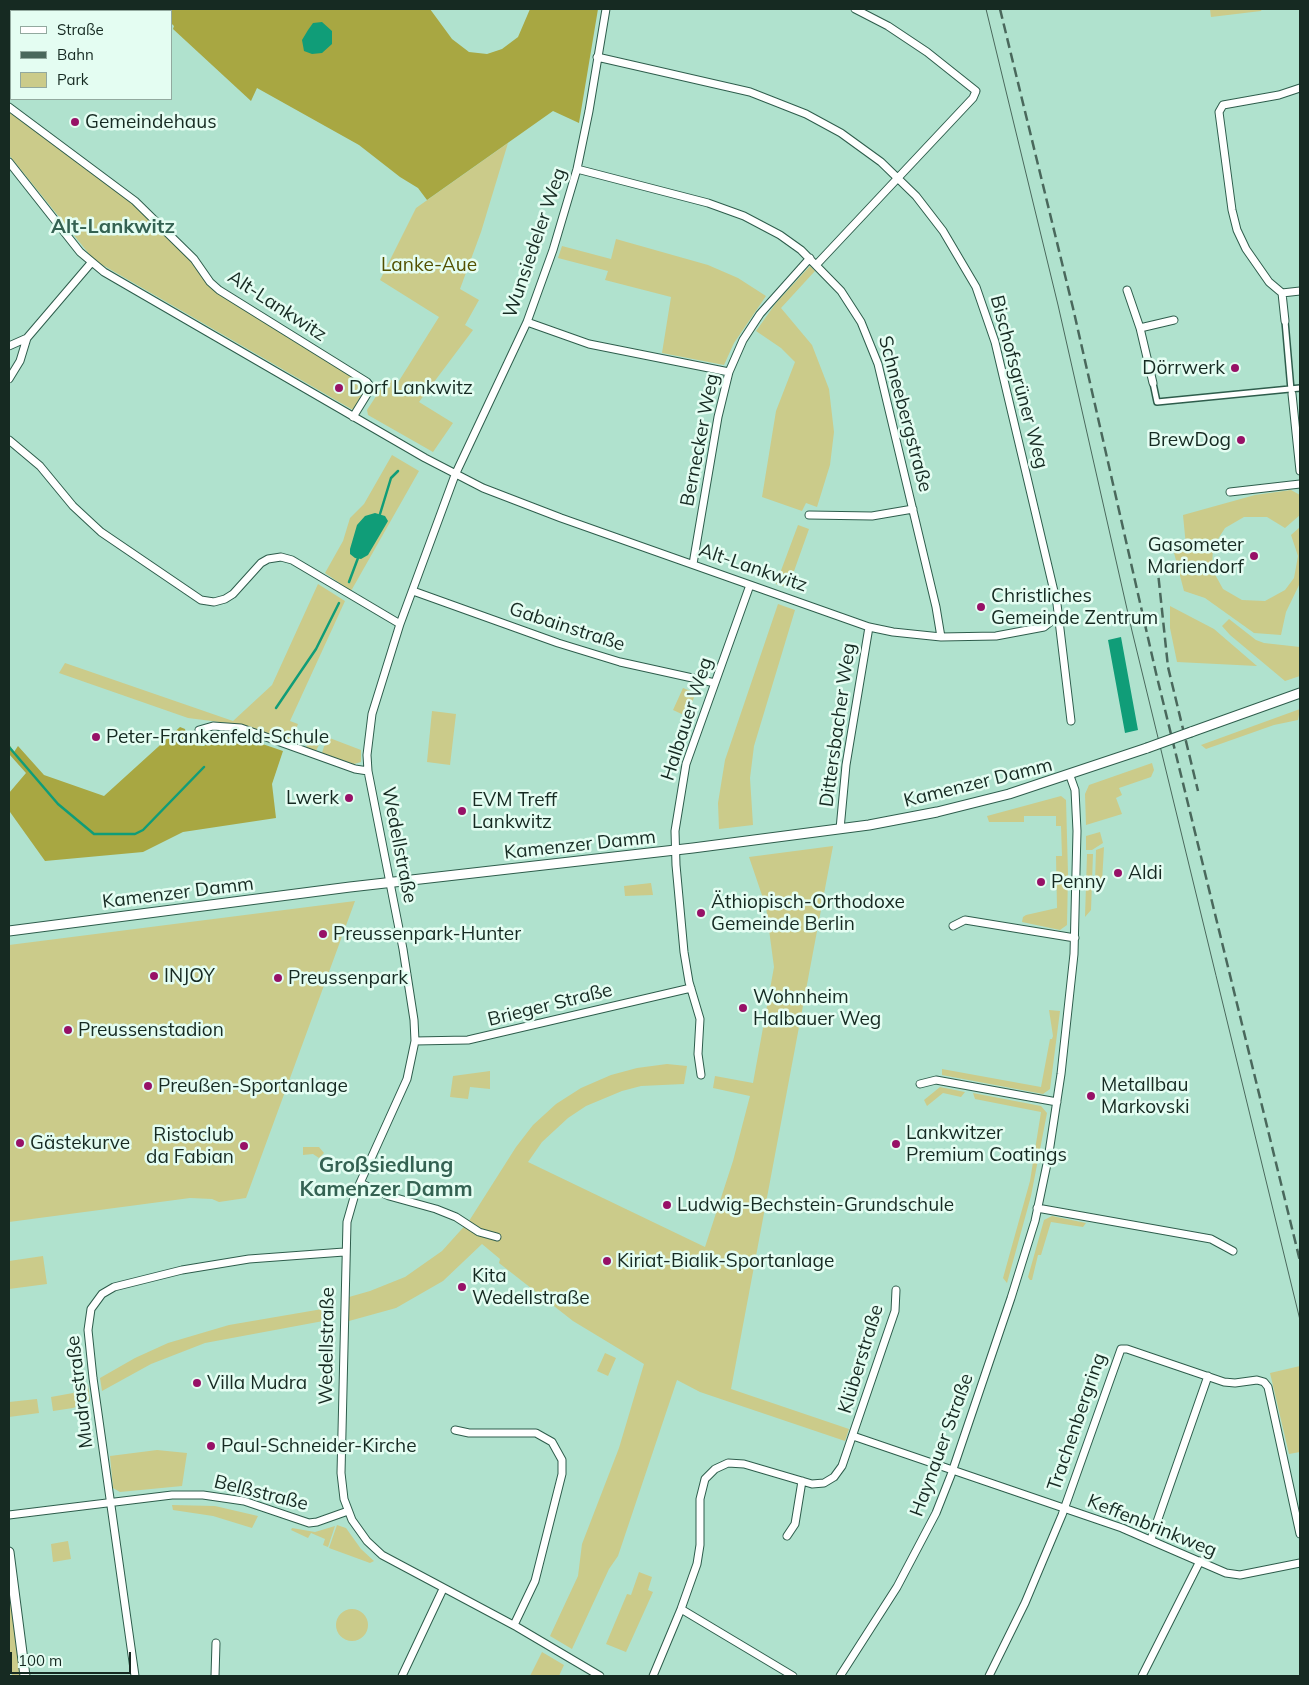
<!DOCTYPE html>
<html>
<head>
<meta charset="utf-8">
<style>
  body { margin:0 }
  #map { position:relative; width:1309px; height:1685px; overflow:hidden; background:#b0e2ce; font-family:Mulish,sans-serif }
  canvas { display:block }
  .frame { position:absolute; inset:0; border:10px solid #162a22; pointer-events:none }
  .legend { position:absolute; left:10px; top:10px; width:162px; height:90px; box-sizing:border-box; background:#e4fdf2; border:1px solid #92a99f; margin:0; padding:6px 9px; list-style:none; font-size:15px; color:#162a22 }
  .legend li { display:flex; align-items:center; gap:10px; height:25px }
  .legend b { width:25px; border:1px solid #92a99f }
  .scale { position:absolute; left:10px; top:1652px; width:121px; height:22px; box-sizing:border-box; border:2px solid #162a22; border-top:0; padding-left:6px; font-size:15px; line-height:18px; white-space:nowrap; color:#162a22; -webkit-text-stroke:4px #e4fdf2; paint-order:stroke }
</style>
</head>
<body>
<div id="map">
<canvas width="1309" height="1685"></canvas>
<div class="frame"></div>
<ul class="legend">
<li><b style="height:6px;background:#fff"></b>Straße</li>
<li><b style="height:6px;background:#4a685c"></b>Bahn</li>
<li><b style="height:14px;background:#cbcb8a"></b>Park</li>
</ul>
<div class="scale">100 m</div>
</div>
<script>
const ctx = document.querySelector('canvas').getContext('2d');
ctx.lineJoin = 'round';
function fillPath(path, color) { ctx.fillStyle = color; ctx.fill(path, 'evenodd'); }
const toPath = rows => new Path2D(rows.map(r => 'M' + r).join(''));
function strokePath(path, color, width, dash) { ctx.strokeStyle = color; ctx.lineWidth = width; ctx.lineCap = dash ? 'butt' : 'round'; ctx.setLineDash(dash || []); ctx.stroke(path); }
function drawText(font, color, halo, rows, align = 'center') {
  ctx.font = font + ' Mulish,sans-serif'; ctx.lineWidth = 5; ctx.setLineDash([]); ctx.textBaseline = 'middle'; ctx.strokeStyle = halo; ctx.fillStyle = color; for (const [text, x, y, turn = 0] of rows) {
    ctx.save(); ctx.translate(x, y); ctx.rotate((+turn || 0) * Math.PI / 180); ctx.textAlign = isNaN(turn) ? turn : align; if (halo) ctx.strokeText(text, 0, 0); ctx.fillText(text, 0, 0); ctx.restore();
  }
}
const green = toPath([
  [9,9,159,9,161,11,11,11,11,27,9,25],
  [1210,9,1262,9,1261,11,1211,17],
  [9,110,128,199,192,262,206,282,218,293,357,380,362,387,362,394,353,410,94,260,9,155],
  [508,143,481,232,460,289,479,300,465,325,473,330,419,402,453,423,433,452,368,415,367,410,388,378,397,384,439,317,380,280,416,208],
  [616,239,708,265,738,278,766,296,734,343,724,365,662,353,671,297,605,280,608,271,558,258,562,246,611,259],
  [810,266,815,271,781,308,812,345,829,389,834,432,830,465,817,507,806,503,802,511,762,497,776,411,795,362,781,348,756,331,776,303],
  [392,455,419,471,351,591,325,573,343,541,350,518,364,504],
  [1291,490,1300,495,1300,515,1285,528,1267,517,1244,517,1225,528,1213,547,1212,569,1223,589,1242,600,1265,601,1285,590,1294,578,1298,556,1291,535,1300,527,1300,583,1286,612,1281,635,1254,633,1205,598,1184,591,1173,549,1186,546,1183,515,1255,495],
  [798,525,809,529,788,588,776,584],
  [318,584,345,601,290,721,298,724,291,742,243,725,188,718,59,673,65,663,233,721,272,685],
  [778,604,795,610,754,746,750,778,753,825,719,829,718,803,725,760],
  [1170,606,1214,629,1257,666,1177,662,1170,628],
  [1229,619,1256,640,1264,643,1300,647,1300,676,1285,681,1230,635,1222,626],
  [683,688,696,693,686,716,673,710],
  [1300,709,1298,720,1274,725,1206,749,1201,745],
  [432,711,456,714,450,765,427,762],
  [311,732,323,736,316,751,306,748],
  [327,737,361,750,361,762,354,764,322,753],
  [1152,763,1154,770,1151,777,1119,788,1122,795,1116,798,1122,814,1086,825,1085,794,1089,785],
  [1061,796,1066,800,1068,874,1067,925,1060,930,1022,922,1023,917,1026,915,1057,908,1056,856,1062,856,1061,826,1056,826,1056,816,1024,816,1024,822,989,822,987,816],
  [1100,832,1103,843,1092,850,1086,850,1086,836],
  [833,846,731,1389,849,1429,845,1441,700,1392,677,1380,618,1556,609,1569,572,1649,550,1636,578,1576,582,1544,619,1448,644,1364,573,1321,499,1263,500,1259,482,1244,443,1281,396,1308,349,1321,349,1297,370,1291,405,1277,442,1251,469,1221,516,1147,533,1125,556,1104,581,1088,611,1075,637,1068,667,1064,687,1066,684,1084,641,1086,622,1091,586,1106,568,1118,542,1142,528,1162,705,1247,733,1161,750,1096,713,1088,715,1076,753,1083,774,967,766,907,749,857],
  [1104,847,1102,882,1095,882,1096,850],
  [1087,854,1093,854,1091,910,1085,917],
  [651,883,653,895,625,896,624,886],
  [355,901,246,1198,219,1202,212,1199,190,1198,9,1222,9,945],
  [1049,1010,1060,1011,1050,1089,1043,1094,942,1075,942,1069,1041,1087,1050,1039,1052,1039,1053,1036],
  [490,1071,490,1089,470,1087,468,1099,450,1097,453,1076],
  [940,1087,965,1092,961,1097,943,1093,927,1106,924,1100],
  [973,1093,1041,1106,1047,1113,1031,1196,1007,1283,1003,1278,1030,1181,1041,1112,975,1099],
  [303,1147,319,1147,324,1153,319,1158,313,1154,303,1155],
  [1052,1216,1086,1223,1083,1227,1051,1222,1041,1255,1038,1255,1032,1280,1030,1280,1028,1277,1044,1220],
  [43,1256,47,1284,9,1289,9,1261],
  [334,1307,334,1319,205,1343,151,1364,102,1391,100,1378,135,1358,168,1343,229,1325],
  [605,1353,616,1358,608,1376,597,1371],
  [1300,1366,1300,1452,1289,1454,1270,1373],
  [88,1385,90,1401,73,1408,53,1411,51,1397,73,1393],
  [37,1399,39,1413,9,1417,9,1402],
  [157,1450,187,1453,182,1486,120,1492,113,1488,110,1456],
  [172,1505,215,1506,258,1516,252,1528,213,1516,173,1510],
  [337,1525,346,1528,361,1549,374,1561,370,1563,329,1548],
  [335,1526,328,1547,323,1545,325,1539,311,1533,308,1538,291,1530,292,1528,315,1532],
  [68,1541,71,1559,53,1562,51,1544],
  [639,1572,652,1577,648,1590,653,1592,626,1652,606,1644,627,1594,631,1595],
  [9,1587,16,1645,20,1676,12,1676,9,1651],
  '336 1625a16 16 0 1 1 32 0a16 16 0 1 1-32 0Z',
  [542,1652,564,1665,559,1676,530,1676]
]);
const forest = toPath([
  [159,9,430,9,452,39,469,52,487,54,502,49,518,37,530,9,598,9,579,123,553,111,427,200,418,188,400,177,359,145,257,88,251,101,173,29,174,26,171,23,171,11,161,11],
  [180,727,185,729,188,741,196,745,204,746,218,734,239,736,283,751,272,784,276,818,183,832,143,852,45,861,10,812,9,813,9,793,26,773,9,754,9,744,14,752,18,746,44,775,104,796]
]);
const water = toPath([
  [322,22,332,31,332,44,322,53,312,54,304,51,302,40,308,30,313,23],
  [375,513,385,516,388,521,368,555,361,559,355,558,350,554,350,549,357,525,365,516],
  [1121,637,1138,730,1125,733,1108,640]
]);
const stream = toPath([
  [380,514,391,478,398,471],
  [349,582,358,558],
  [276,708,316,649,339,603],
  [9,747,58,804,94,834,135,834,143,830,204,767]
]);
const pedestrian = toPath([
  [1285,321,1291,390],
  [1153,383,1157,402,1300,388]
]);
const minor = toPath([
  [597,57,750,92,806,114,841,133,881,162,916,196,943,231,976,287,995,342,1057,604,1071,721],
  [9,107,135,201,194,259,210,282,219,290,367,382,370,386,369,391,353,417],
  [9,162,80,252,104,272,425,458,483,488,561,518,869,627,893,632,941,637,996,636,1044,627,1058,616],
  [577,169,708,203,744,216,780,235,801,250,841,291,861,322,878,364,936,607,941,637],
  [817,264,973,98,976,91,927,52,888,26,855,9],
  [1127,290,1140,328,1153,383],
  [1282,293,1300,291],
  [1285,321,1282,293,1269,282,1246,249,1237,230,1232,210,1219,112,1223,105,1279,95,1300,88],
  [527,322,589,344,729,372],
  [1140,328,1174,320],
  [9,346,27,338],
  [9,379,20,361,27,338,91,263],
  [1292,394,1300,471],
  [9,440,40,466,73,506,101,532,201,600,214,602,225,599,233,594,261,563,268,559,281,557,292,560,400,624],
  [1230,492,1300,484],
  [809,515,872,516,913,509],
  [693,564,718,417,729,372,743,340,760,314,810,258],
  [413,591,558,643,620,662,715,683],
  [199,730,213,726,241,728,355,769,368,771],
  [840,829,846,765,869,627],
  [953,926,965,920,1075,938],
  [415,1041,468,1040,691,988],
  [701,1075,698,1054,700,1019,689,982,684,952,676,865,675,831,686,764,750,585],
  [920,1084,936,1080,1057,1102],
  [360,1183,389,1196,436,1209,456,1217,479,1232,497,1237],
  [1037,1208,1211,1239,1233,1251],
  [455,1430,469,1433,536,1433,552,1442,562,1460,562,1474,535,1581,514,1625],
  [853,1436,1122,1528,1226,1573,1240,1575,1300,1563],
  [9,1515,172,1495,203,1495,244,1501,309,1523,317,1522,348,1511],
  [787,1536,795,1524,802,1481],
  [1151,1539,1208,1376],
  [681,1609,793,1676],
  [135,1676,93,1378,88,1330,91,1309,102,1294,114,1287,182,1270,249,1259,344,1252],
  [215,1676,216,1643],
  [402,1676,443,1589],
  [600,1676,517,1627,382,1555,367,1541,352,1520,344,1499,341,1473,347,1222,355,1194,407,1079,415,1041,414,1020,403,949,368,771,367,755,372,714,400,624,455,475,527,322,553,250,577,169,589,111,606,9],
  [653,1676,681,1609,697,1564,700,1545,700,1499,705,1479,715,1469,728,1463,744,1464,812,1484,824,1483,834,1477,842,1466,895,1311,896,1290],
  [840,1676,897,1587,936,1513,951,1475,1011,1298,1035,1221,1048,1159,1061,1074,1074,954,1077,831,1075,790,1070,776],
  [989,1676,1025,1603,1062,1515,1121,1349,1127,1349,1224,1382,1235,1383,1257,1380,1264,1382,1268,1387,1300,1534],
  [1142,1676,1200,1561]
]);
const secondary = toPath([
  [1191,732,1300,693],
  [9,931,350,887,693,848,869,825,937,812,1009,794,1147,748],
  [9,1552,25,1676]
]);
const tram = toPath([
  [986,9,1058,305,1132,631,1300,1320]
]);
const rail = toPath([
  [1000,9,1073,308,1156,673,1300,1261],
  [1157,563,1168,667,1198,791]
]);
const secondaryBridge = toPath([
  [1147,748,1191,732]
]);
const markers = [
  [75,122,5,"#971167"],
  [1235,368,5,"#971167"],
  [339,388,5,"#971167"],
  [1241,440,5,"#971167"],
  [1254,556,5,"#971167"],
  [981,607,5,"#971167"],
  [96,737,5,"#971167"],
  [349,798,5,"#971167"],
  [462,811,5,"#971167"],
  [1118,873,5,"#971167"],
  [1041,882,5,"#971167"],
  [701,913,5,"#971167"],
  [323,934,5,"#971167"],
  [154,976,5,"#971167"],
  [278,978,5,"#971167"],
  [743,1008,5,"#971167"],
  [68,1030,5,"#971167"],
  [148,1086,5,"#971167"],
  [1091,1096,5,"#971167"],
  [20,1143,5,"#971167"],
  [896,1144,5,"#971167"],
  [244,1146,5,"#971167"],
  [667,1205,5,"#971167"],
  [607,1261,5,"#971167"],
  [462,1287,5,"#971167"],
  [197,1383,5,"#971167"],
  [211,1446,5,"#971167"]
];
const poiNames = [
  ["Gemeindehaus",85,122],
  ["Dörrwerk",1225,368,"right"],
  ["Dorf Lankwitz",349,388],
  ["BrewDog",1231,440,"right"],
  ["Gasometer",1244,545,"right"],
  ["Mariendorf",1244,567,"right"],
  ["Christliches",991,596],
  ["Gemeinde Zentrum",991,618],
  ["Peter-Frankenfeld-Schule",106,737],
  ["Lwerk",339,798,"right"],
  ["EVM Treff",472,800],
  ["Lankwitz",472,822],
  ["Aldi",1128,873],
  ["Penny",1051,882],
  ["Äthiopisch-Orthodoxe",711,902],
  ["Gemeinde Berlin",711,924],
  ["Preussenpark-Hunter",333,934],
  ["INJOY",164,976],
  ["Preussenpark",288,978],
  ["Wohnheim",753,997],
  ["Halbauer Weg",753,1019],
  ["Preussenstadion",78,1030],
  ["Metallbau",1101,1085],
  ["Markovski",1101,1107],
  ["Preußen-Sportanlage",158,1086],
  ["Lankwitzer",906,1133],
  ["Premium Coatings",906,1155],
  ["Ristoclub",234,1135,"right"],
  ["da Fabian",234,1157,"right"],
  ["Gästekurve",30,1143],
  ["Ludwig-Bechstein-Grundschule",677,1205],
  ["Kiriat-Bialik-Sportanlage",617,1261],
  ["Kita",472,1276],
  ["Wedellstraße",472,1298],
  ["Villa Mudra",207,1383],
  ["Paul-Schneider-Kirche",221,1446]
];
const streetNames = [
  ["Wunsiedeler Weg",535,243,-71],
  ["Alt-Lankwitz",277,306,33],
  ["Bischofsgrüner Weg",1019,382,75],
  ["Schneebergstraße",905,414,75],
  ["Bernecker Weg",700,440,-79],
  ["Alt-Lankwitz",753,568,19],
  ["Gabainstraße",567,627,18],
  ["Halbauer Weg",687,719,-72],
  ["Dittersbacher Weg",838,725,-82],
  ["Kamenzer Damm",978,783,-14],
  ["Wedellstraße",399,845,79],
  ["Kamenzer Damm",580,845,-6],
  ["Kamenzer Damm",178,893,-7],
  ["Brieger Straße",550,1005,-14],
  ["Wedellstraße",327,1346,-89],
  ["Klüberstraße",861,1359,-73],
  ["Mudrastraße",80,1392,-97],
  ["Trachenbergring",1077,1422,-71],
  ["Haynauer Straße",942,1445,-70],
  ["Belßstraße",261,1493,14],
  ["Keffenbrinkweg",1152,1526,22]
];
const parkNames = [
  ["Lanke-Aue",429,265]
];
const neighbourhoodNames = [
  ["Alt-Lankwitz",113,227]
];
const quarterNames = [
  ["Großsiedlung",386,1166],
  ["Kamenzer Damm",386,1190]
];
fillPath(green, '#cbcb8a');
fillPath(forest, '#a8a742');
fillPath(water, '#109d78');
strokePath(stream, '#109d78', 2.5);
strokePath(pedestrian, '#2e5d4c', 8);
strokePath(minor, '#2e5d4c', 9);
strokePath(secondary, '#2e5d4c', 11);
strokePath(pedestrian, '#fff', 5);
strokePath(minor, '#fff', 7);
strokePath(secondary, '#fff', 9);
strokePath(tram, '#4a685c', 1);
strokePath(rail, '#4a685c', 2.5, [10, 5]);
strokePath(secondaryBridge, '#2e5d4c', 11, []);
strokePath(secondaryBridge, '#fff', 9);
for (const [x, y, r, color] of markers) { const dot = new Path2D(); dot.arc(x, y, r, 0, 2 * Math.PI); ctx.fillStyle = color; ctx.fill(dot); strokePath(dot, '#e4fdf2', 2); }
drawText('19px', '#162a22', '#e4fdf2', poiNames, 'left');
drawText('19px', '#162a22', '#e4fdf2', streetNames);
drawText('19px', '#525000', '#e4fdf2', parkNames);
drawText('bold 20px', '#346252', '#e4fdf2', neighbourhoodNames);
drawText('bold 21px', '#346252', '#e4fdf2', quarterNames);
</script>
</body>
</html>
